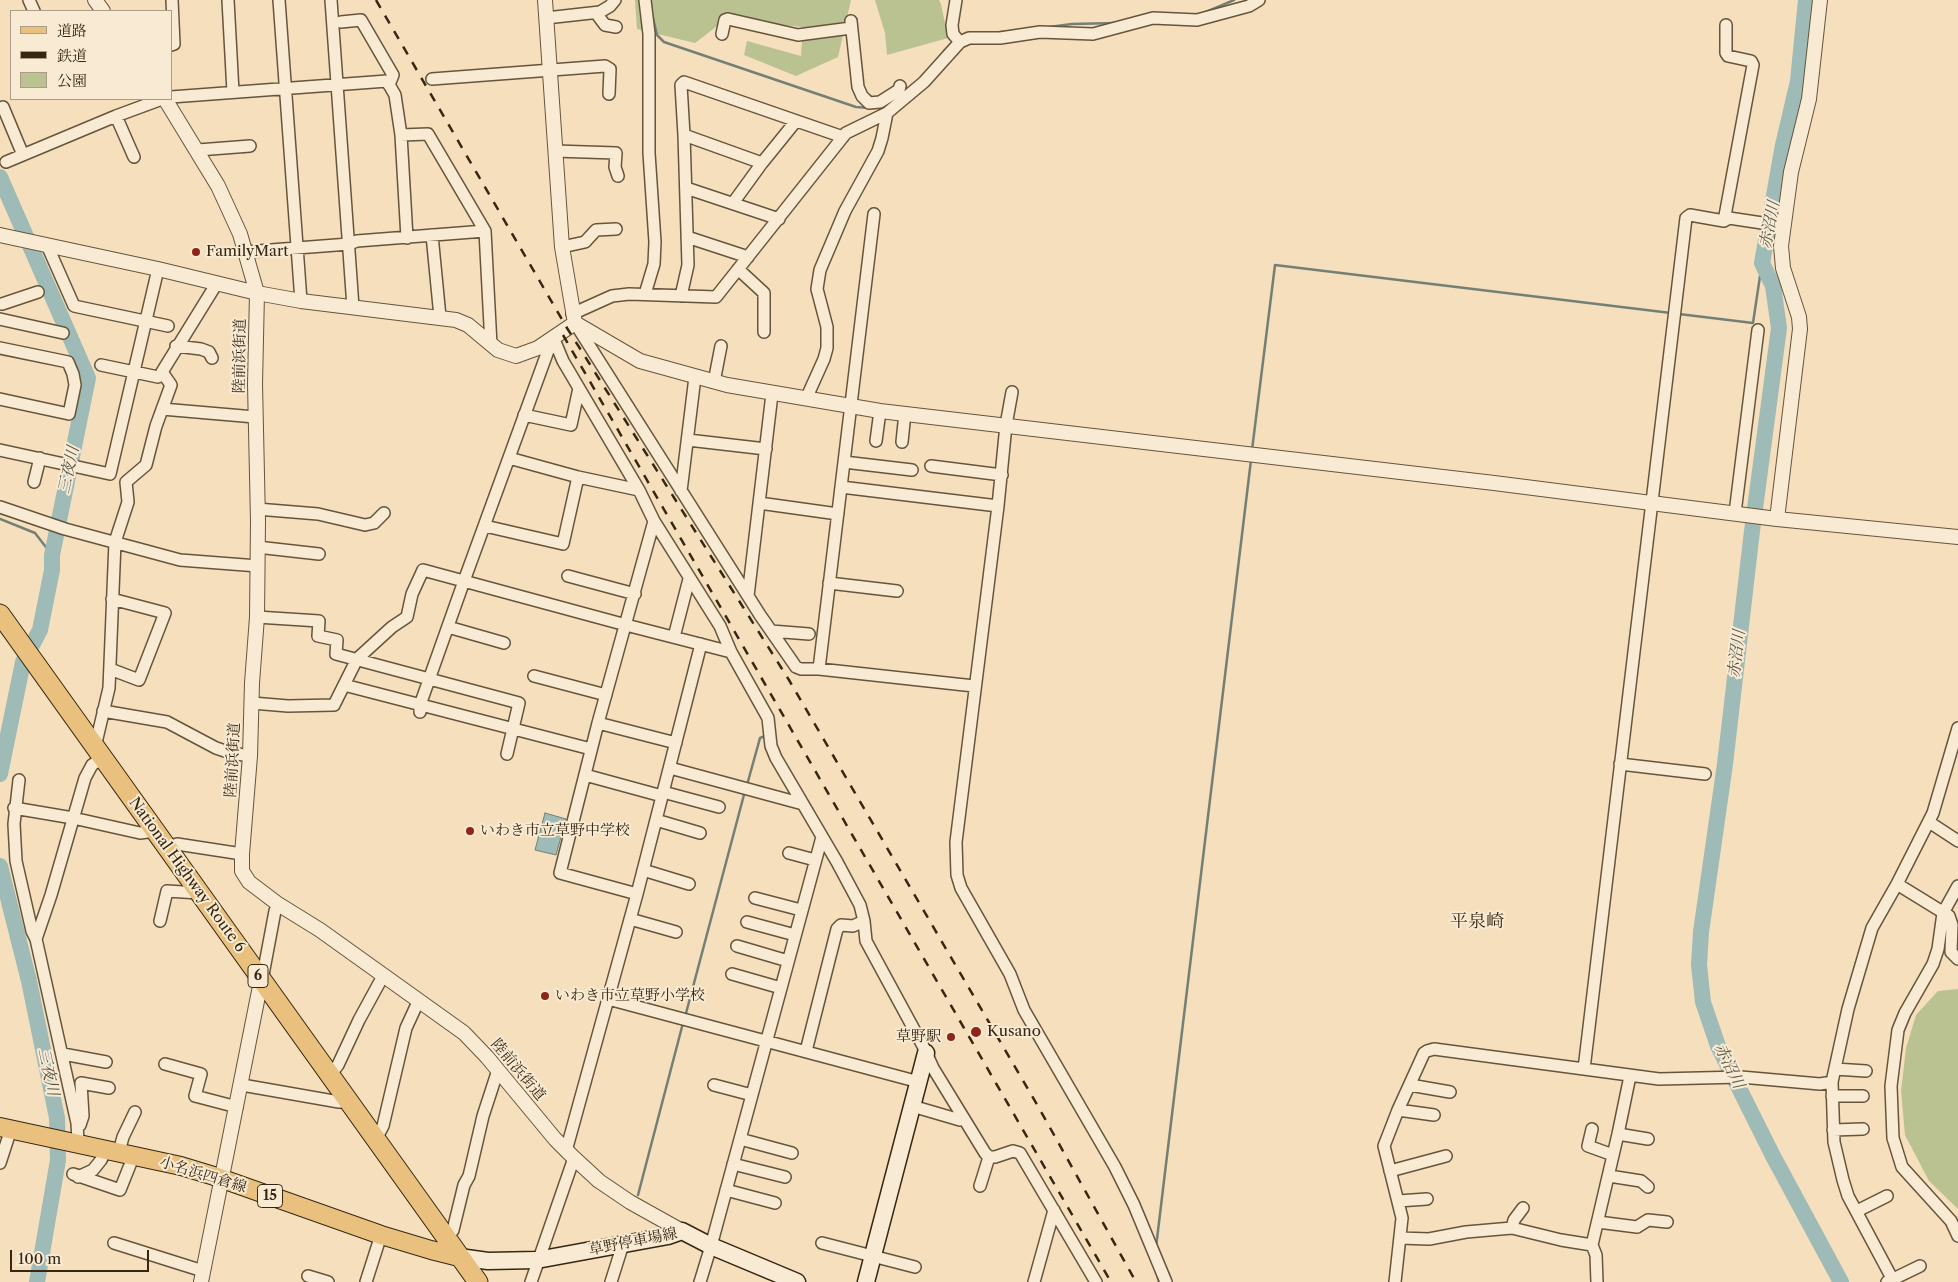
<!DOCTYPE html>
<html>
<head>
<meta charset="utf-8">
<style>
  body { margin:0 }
  #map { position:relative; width:1958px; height:1282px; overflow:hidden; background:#f5dfbc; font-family:"Libre Caslon Text","Noto Serif JP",serif }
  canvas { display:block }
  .legend { position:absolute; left:10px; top:10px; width:162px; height:90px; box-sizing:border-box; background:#f8ead3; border:1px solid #aa9c86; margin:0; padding:6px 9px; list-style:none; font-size:15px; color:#362713 }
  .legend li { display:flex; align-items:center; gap:10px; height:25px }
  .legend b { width:25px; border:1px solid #aa9c86 }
  .scale { position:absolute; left:10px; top:1250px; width:139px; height:22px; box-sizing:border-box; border:2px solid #362713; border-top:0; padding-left:6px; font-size:15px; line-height:18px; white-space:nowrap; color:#362713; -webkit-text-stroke:4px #f8ead3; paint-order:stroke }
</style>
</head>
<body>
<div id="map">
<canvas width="1958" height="1282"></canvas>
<ul class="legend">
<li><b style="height:6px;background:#eac07e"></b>道路</li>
<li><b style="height:6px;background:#362713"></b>鉄道</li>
<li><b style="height:14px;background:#bac292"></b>公園</li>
</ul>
<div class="scale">100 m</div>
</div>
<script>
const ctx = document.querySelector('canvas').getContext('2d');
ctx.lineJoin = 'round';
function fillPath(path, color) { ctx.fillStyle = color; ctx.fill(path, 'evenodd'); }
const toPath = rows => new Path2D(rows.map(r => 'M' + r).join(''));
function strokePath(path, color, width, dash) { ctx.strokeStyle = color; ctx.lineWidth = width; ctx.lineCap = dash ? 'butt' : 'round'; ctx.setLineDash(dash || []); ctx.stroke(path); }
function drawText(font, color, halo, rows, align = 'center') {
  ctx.font = font + ' "Libre Caslon Text","Noto Serif JP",serif'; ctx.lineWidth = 4; ctx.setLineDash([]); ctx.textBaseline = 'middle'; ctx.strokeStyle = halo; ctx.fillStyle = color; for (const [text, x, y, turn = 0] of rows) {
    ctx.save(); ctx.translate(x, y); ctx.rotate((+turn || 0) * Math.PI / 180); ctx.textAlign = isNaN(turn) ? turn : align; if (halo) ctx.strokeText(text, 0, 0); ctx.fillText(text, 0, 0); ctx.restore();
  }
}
const green = toPath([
  [635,0,851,0,838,57,796,76,744,55,747,41,801,56,803,27,725,20,695,43,637,29],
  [875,0,939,0,941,4,948,38,887,55,885,33],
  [1958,989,1958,1209,1929,1181,1905,1135,1901,1091,1906,1048,1916,1015,1938,991]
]);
const water = toPath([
  [545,813,566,819,556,855,535,850,545,813]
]);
const stream = toPath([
  [1206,12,1234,0],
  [653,18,657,35,664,42,856,107,870,108],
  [1049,27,1072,24,1116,23],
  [990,33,1012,31],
  [944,51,952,43],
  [1679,314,1753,323,1762,263],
  [1252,450,1275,265,1671,313],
  [0,519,35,533,52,555],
  [747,785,760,738,765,736],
  [685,1017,745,791],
  [638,1195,683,1023],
  [1156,1247,1251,460],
  [1154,1264,1159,1282]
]);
const river = toPath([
  [1806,0,1798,81,1783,145,1762,263,1773,286,1779,328,1752,531,1725,764,1701,932,1699,965,1703,1002,1718,1046,1773,1156,1841,1282],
  [0,177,88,378,52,555,52,570,40,630,23,662,0,774],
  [0,866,29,981,57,1118,58,1160,37,1282]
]);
const minor = toPath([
  [29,0,34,11],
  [228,0,233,92],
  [279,0,301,301],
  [331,0,353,307],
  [956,0,952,25,953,34,960,42],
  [596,13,605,25,616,27],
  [546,18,600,12,610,6,615,0],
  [851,21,858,87,862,96,869,103,880,102,899,90,900,86],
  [341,22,361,20,393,75,389,85],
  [722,34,725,20,728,19,798,35,851,28],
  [171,45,174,44,172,0],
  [432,79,605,66,610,69,609,94],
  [171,97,387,81,395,95,401,135,407,238],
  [3,107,23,155],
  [116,116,134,157],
  [401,135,428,134,485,231,491,345],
  [684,135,762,163],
  [198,150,250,146],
  [555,151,616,153,615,167,618,176],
  [6,162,116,116,162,99],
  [686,188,779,219],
  [733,203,762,163,796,121],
  [1724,221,1753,65,1751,61,1728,56,1726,53,1726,25],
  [432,235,440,317],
  [687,237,748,257],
  [47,245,74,306,168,326],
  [562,247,585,242,596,230,616,229],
  [245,252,349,244,357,241,485,231],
  [738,269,764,293,764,332],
  [645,294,654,264,655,242,649,153,649,34,645,0],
  [681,296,688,265,684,135,681,85,684,82,843,137],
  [2,304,38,292],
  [572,314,612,296,629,294,716,297,846,133,887,113],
  [0,319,63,333],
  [575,323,748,596],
  [553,337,563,361,639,490,654,521,720,626,731,652,768,718,771,746,776,758,837,862,860,905,864,921,866,941,923,1046,933,1068,985,1153,989,1157,995,1157,1013,1151,1020,1153,1096,1282],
  [176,346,201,349,209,352,212,358],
  [0,348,68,362,73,374,75,385,69,414,0,399],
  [101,365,158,377],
  [714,382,721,346],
  [1012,392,1006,425,998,506,956,842,957,875,961,888,1010,974,1024,1010,1115,1167,1134,1205,1166,1282],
  [772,394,748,596,760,615,796,667,801,669,819,669,974,686],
  [806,399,824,359,827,348,827,327,817,289,820,270,845,211,878,151,882,138,887,113,924,82,960,42,969,38,1000,38,1040,32,1093,34,1153,18,1197,20,1249,6,1259,0],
  [162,409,255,417],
  [524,415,571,425,579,388],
  [688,440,766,449],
  [876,441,880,411],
  [902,442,905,413],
  [0,450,110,474,158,269],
  [509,458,578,477,639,490],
  [844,462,912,470],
  [931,466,1002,475],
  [34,482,40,458],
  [841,487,998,506],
  [681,491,695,377],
  [759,503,838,514],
  [0,507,65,529,180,560,258,566],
  [257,509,318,514,365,525,374,523,384,513],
  [1735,513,1758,330],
  [485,526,563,544,578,477],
  [257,547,319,554],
  [568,576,635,594],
  [829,583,897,591],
  [257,617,319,621,318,636,337,640,336,654,519,703,507,754],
  [448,627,504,643],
  [771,631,809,634],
  [674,637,689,579],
  [110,669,139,680,165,613,112,599],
  [819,669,874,214],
  [534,676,606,695],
  [344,685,591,749],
  [252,703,288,706,334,705,357,659,392,627,407,617,412,594,423,570,626,625,731,652],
  [103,711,167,722,216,748,231,753,250,756],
  [420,712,420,705,464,581,553,337],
  [598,723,676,743],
  [95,747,109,688,115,542,128,502,126,482,146,465,156,426,171,385,162,372,217,283],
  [1620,764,1705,774],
  [670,768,803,804],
  [585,775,662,796],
  [19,780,14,824,16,861,32,931,36,939],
  [663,792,719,807],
  [14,808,73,818,140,833,155,831],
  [656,820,700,833],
  [1929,822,1958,841],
  [168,848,177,844,242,854],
  [789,853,815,860],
  [643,870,689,884],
  [1897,884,1949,916,1952,925,1951,952,1958,959],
  [1958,886,1943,913,1938,949,1933,964,1905,1013,1898,1030,1891,1086,1893,1138,1902,1167,1951,1221,1958,1236],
  [637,894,560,873,598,723,654,521],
  [755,898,801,910],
  [630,919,676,932],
  [160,921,167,891,199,893],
  [747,922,795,935],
  [737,946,788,961],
  [732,974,781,988],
  [262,980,275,911,278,904],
  [608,999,919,1082],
  [806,1051,837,929,841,925,853,926,864,921],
  [63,1054,106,1062],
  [165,1064,201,1074,195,1096,237,1107],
  [1584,1069,1686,218,1690,215,1724,221,1729,218,1782,226],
  [1835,1069,1866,1071],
  [330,1075,338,1065,359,1020,383,976],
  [242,1085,339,1102,349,1102],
  [714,1085,752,1095],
  [1410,1085,1450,1092],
  [1832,1096,1863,1096],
  [912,1106,960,1120,964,1119],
  [1398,1110,1434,1115],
  [80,1125,83,1116,81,1083,109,1088],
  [1592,1129,1588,1146,1613,1155],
  [1833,1130,1863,1129],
  [1618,1134,1648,1139],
  [376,1139,383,1126,406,1028,418,1002],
  [740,1139,792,1153],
  [78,1142,77,1123,36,939,51,895,85,778,92,765,102,758],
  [566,1151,637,894,701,644],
  [119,1152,123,1137,135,1112],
  [0,1163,11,1129],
  [733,1164,785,1177],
  [1390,1171,1446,1156],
  [73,1174,120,1190,134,1155],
  [1609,1176,1641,1181,1648,1187],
  [78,1177,93,1170,101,1160,106,1149],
  [980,1186,989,1157],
  [726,1190,775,1203],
  [1398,1201,1427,1199],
  [1857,1211,1887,1196],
  [1598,1222,1637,1227,1648,1220,1667,1222],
  [1512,1228,1514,1220,1523,1208],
  [1400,1238,1429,1239,1466,1232,1512,1228,1561,1240,1592,1245],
  [447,1239,453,1230,464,1185,469,1176,483,1116,498,1070],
  [114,1243,203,1271],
  [822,1243,915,1267],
  [308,1276,328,1282],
  [366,1282,381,1235],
  [531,1282,574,1158],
  [611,1282,623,1244],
  [700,1282,711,1246,822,837],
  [1034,1282,1054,1210],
  [1395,1282,1402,1218,1384,1146,1398,1110,1424,1053,1427,1051,1434,1049,1659,1079,1741,1077,1820,1084,1832,1082],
  [1597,1282,1596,1255,1592,1245,1618,1134,1630,1076],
  [1887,1282,1920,1266],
  [1894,1282,1848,1196,1843,1180,1834,1142,1832,1082,1848,1009,1872,928,1897,884,1933,813,1958,728]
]);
const tertiary = toPath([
  [95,0,103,11],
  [545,0,562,247,575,323],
  [165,99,218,186,240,234,257,293,255,384,258,521,257,617,252,683,250,756,242,854,242,871,249,882,278,904,320,930,464,1033,487,1057,555,1139,574,1158,599,1181,630,1202,682,1231],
  [0,235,158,269,257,293,301,301,456,320,468,325,498,350,516,356,538,348,575,323,640,361,727,385,880,411,1494,483,1777,519,1958,537],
  [1777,519,1800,329,1799,317,1783,268,1781,246,1791,172,1809,99,1820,0],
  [201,1282,261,981]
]);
const secondary = toPath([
  [459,1257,488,1261,537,1260,668,1236,682,1231,711,1246,797,1282],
  [866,1282,926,1053]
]);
const primary = toPath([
  [0,1127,181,1166,214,1176,381,1235,431,1250,459,1257]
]);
const trunk = toPath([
  [0,614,478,1282]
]);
const rail = toPath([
  [376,0,567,328,789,680,1039,1108,1136,1282],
  [563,335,1111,1282]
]);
const markers = [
  [196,252,5,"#8f2418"],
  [470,831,5,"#8f2418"],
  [545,996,5,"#8f2418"],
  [976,1032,6,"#8f2418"],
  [951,1037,5,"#8f2418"]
];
const shields = [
  [258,976,20],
  [270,1196,25]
];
const shieldNames = [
  ["6",258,976],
  ["15",270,1196]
];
const poiNames = [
  ["FamilyMart",206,252],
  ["いわき市立草野中学校",480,831],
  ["いわき市立草野小学校",555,996],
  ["Kusano",987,1032],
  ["草野駅",941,1037,"right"]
];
const streetNames = [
  ["陸前浜街道",240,356,-89],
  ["陸前浜街道",233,760,-87],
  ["National Highway Route 6",187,875,54],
  ["陸前浜街道",518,1070,50],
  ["小名浜四倉線",203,1175,17],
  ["草野停車場線",633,1242,-11]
];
const waterNames = [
  ["赤沼川",1770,225,-79],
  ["三夜川",69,470,-78],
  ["赤沼川",1737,654,-83],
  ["赤沼川",1729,1066,64],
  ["三夜川",48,1072,78]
];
const quarterNames = [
  ["平泉崎",1477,922]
];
fillPath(green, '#bac292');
fillPath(water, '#9ebbb8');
strokePath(water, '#748076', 1);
strokePath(stream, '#748076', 2.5);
strokePath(river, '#9ebbb8', 16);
strokePath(minor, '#66553d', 14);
strokePath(tertiary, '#66553d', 16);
strokePath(secondary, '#362713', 19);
strokePath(primary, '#362713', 20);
strokePath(trunk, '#362713', 21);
strokePath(minor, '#f8ead3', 11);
strokePath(tertiary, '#f8ead3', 14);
strokePath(secondary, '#f8ead3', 16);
strokePath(primary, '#eac07e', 18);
strokePath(trunk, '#eac07e', 19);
strokePath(rail, '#362713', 2.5, [9, 9]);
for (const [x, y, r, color] of markers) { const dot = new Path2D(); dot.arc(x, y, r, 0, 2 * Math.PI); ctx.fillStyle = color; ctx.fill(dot); strokePath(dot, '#f8ead3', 2); }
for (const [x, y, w] of shields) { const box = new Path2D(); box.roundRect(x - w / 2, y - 11.5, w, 23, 4); ctx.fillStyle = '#f8ead3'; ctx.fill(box); strokePath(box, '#362713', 1); }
drawText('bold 14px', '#362713', null, shieldNames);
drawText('15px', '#362713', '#f8ead3', poiNames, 'left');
drawText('15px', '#362713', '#f8ead3', streetNames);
drawText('italic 16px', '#555345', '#f8ead3', waterNames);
drawText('18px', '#362713', '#f8ead3', quarterNames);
</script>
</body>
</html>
